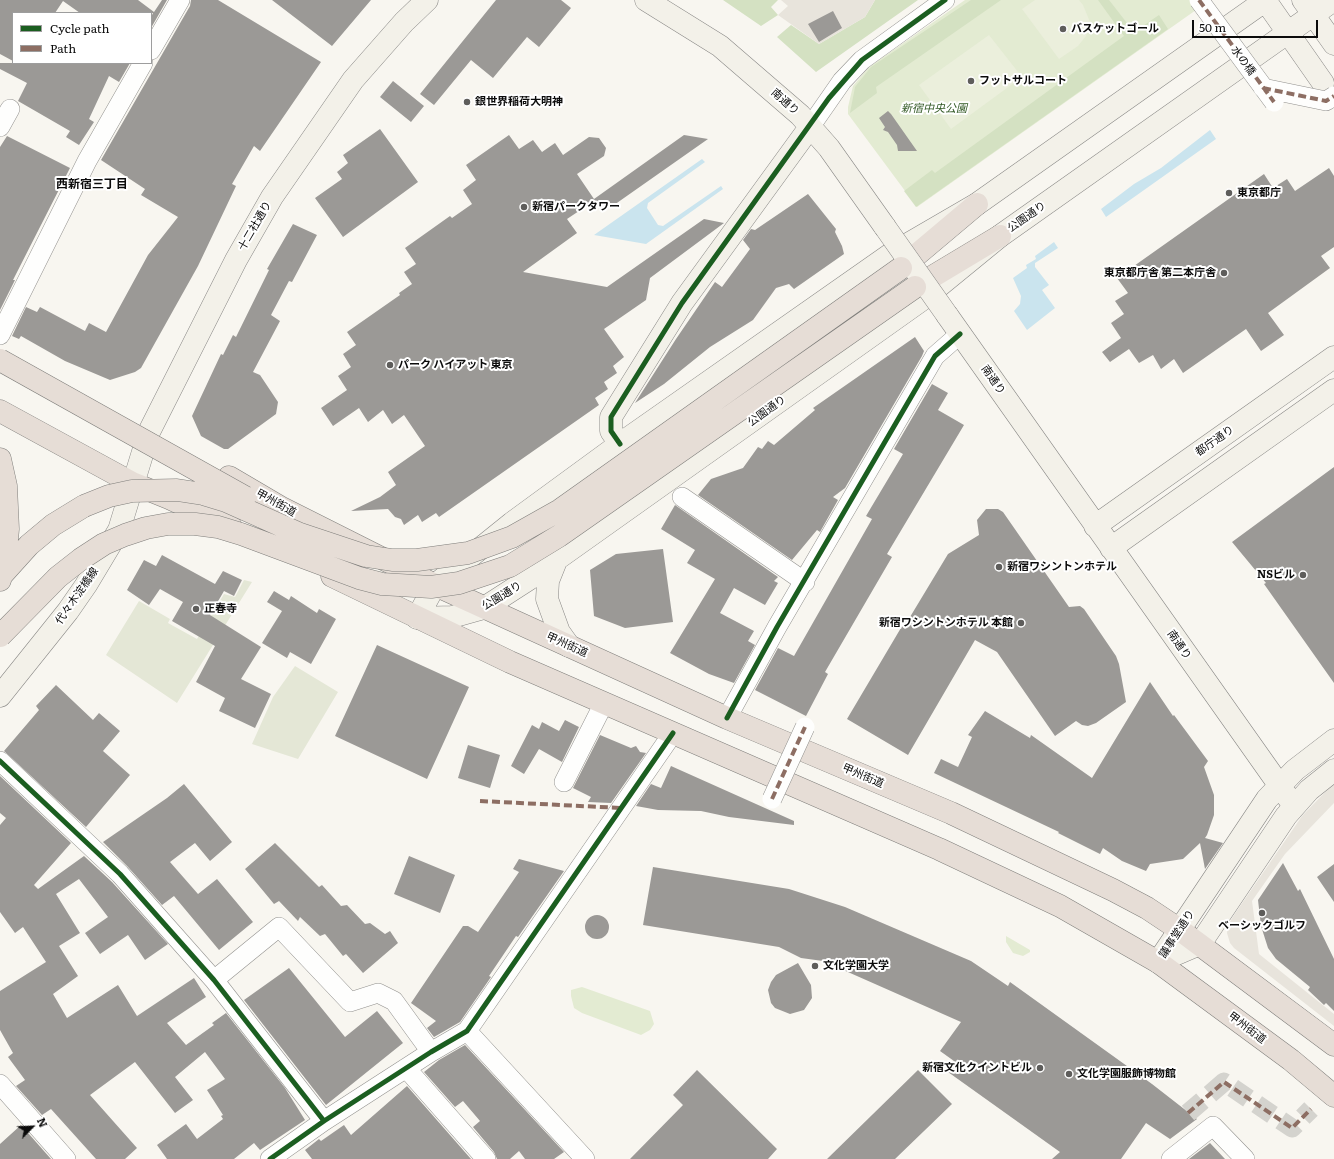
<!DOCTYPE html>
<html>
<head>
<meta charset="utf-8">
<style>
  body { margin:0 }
  #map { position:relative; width:1334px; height:1159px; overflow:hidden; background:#f8f6f0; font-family:Literata,serif }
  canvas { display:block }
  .legend { position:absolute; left:12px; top:12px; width:140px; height:52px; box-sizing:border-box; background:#fff; border:1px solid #9d9d9d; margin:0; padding:5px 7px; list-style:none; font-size:12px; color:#0b0b0b }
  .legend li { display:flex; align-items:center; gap:8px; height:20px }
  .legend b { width:20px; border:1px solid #9d9d9d }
  .north { position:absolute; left:12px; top:1107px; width:40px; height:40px; -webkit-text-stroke:3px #fff; paint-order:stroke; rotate:66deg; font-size:11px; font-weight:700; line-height:16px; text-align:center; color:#0b0b0b }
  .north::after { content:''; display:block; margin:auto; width:14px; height:18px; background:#0b0b0b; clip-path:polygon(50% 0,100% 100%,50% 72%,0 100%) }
  .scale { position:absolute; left:1192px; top:20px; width:126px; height:18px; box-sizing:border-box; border:2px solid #0b0b0b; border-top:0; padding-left:5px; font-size:12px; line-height:14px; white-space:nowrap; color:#0b0b0b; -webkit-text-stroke:3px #fff; paint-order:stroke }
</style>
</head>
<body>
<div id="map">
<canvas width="1334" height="1159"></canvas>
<ul class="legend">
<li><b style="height:5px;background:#1b5e20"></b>Cycle path</li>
<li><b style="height:5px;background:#8d6e63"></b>Path</li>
</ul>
<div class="north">N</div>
<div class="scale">50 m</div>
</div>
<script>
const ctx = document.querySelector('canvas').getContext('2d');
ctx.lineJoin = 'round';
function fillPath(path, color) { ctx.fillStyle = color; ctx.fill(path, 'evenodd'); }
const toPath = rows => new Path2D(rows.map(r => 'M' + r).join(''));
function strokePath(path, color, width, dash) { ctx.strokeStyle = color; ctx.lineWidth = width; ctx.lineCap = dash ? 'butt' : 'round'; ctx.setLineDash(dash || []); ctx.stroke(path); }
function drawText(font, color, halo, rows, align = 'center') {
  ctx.font = font + ' Literata,"Noto Sans JP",serif'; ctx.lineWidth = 4; ctx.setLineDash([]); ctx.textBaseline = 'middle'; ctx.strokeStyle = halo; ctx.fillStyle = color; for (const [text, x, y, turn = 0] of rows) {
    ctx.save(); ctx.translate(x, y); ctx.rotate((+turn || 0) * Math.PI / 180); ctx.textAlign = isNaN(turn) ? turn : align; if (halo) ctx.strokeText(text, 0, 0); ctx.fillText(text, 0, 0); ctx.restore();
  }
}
const green = toPath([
  [965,0,1198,0,1196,10,917,207,848,114,848,107,853,86,869,67],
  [1006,936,1030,950,1030,952,1023,956,1013,953,1006,942],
  [582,987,650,1011,654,1024,650,1030,641,1035,582,1013,574,1008,571,996,571,990]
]);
const forest = toPath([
  [723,0,778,0,771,7,778,15,761,26],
  [875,0,918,0,816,72,777,37,791,25,819,44,865,17],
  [971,0,1001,0,876,87,877,93,850,113,855,87,871,67],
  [1098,0,1109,0,1134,32,1159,15,1168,29,916,207,904,191,932,170,935,173,1124,36]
]);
const cemetery = toPath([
  [244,580,252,582,177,703,106,655,139,601,170,619,168,623,197,639,224,594,235,597],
  [295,666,338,692,298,759,252,744,273,697]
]);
const pitch = toPath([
  [1035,0,1079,0,1083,5,1090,22,1086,36,1078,46,1059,59,1022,9],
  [989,35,1022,77,951,129,919,85]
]);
const plaza = toPath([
  [781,0,875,0,865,17,819,44,778,15,788,6],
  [1334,783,1334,803,1285,854,1252,901,1259,954,1334,1014,1334,1026,1234,948,1230,943,1227,933,1228,925,1234,915,1302,816]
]);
const water = toPath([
  [1210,130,1216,139,1106,217,1101,209,1134,184,1161,168],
  [702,159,705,162,648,203,647,208,658,225,663,226,721,186,723,189,646,244,594,235],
  [1054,242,1058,248,1035,263,1035,267,1049,285,1042,290,1055,308,1027,330,1014,311,1020,304,1021,296,1013,278,1027,268,1026,265,1036,259,1035,256]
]);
const building = toPath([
  [0,0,138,0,154,12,162,0,167,0,151,28,151,17,153,13,80,13,63,1,55,13,13,13,13,61,0,54],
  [191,0,218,0,321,62,260,151,254,146,232,184,236,186,198,266,141,368,135,372,110,380,65,361,21,336,19,339,12,336,26,307,37,312,40,307,85,331,89,323,106,332,148,255,178,217,141,195,145,189,101,160,190,6],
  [272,0,371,0,332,46],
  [496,0,561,0,571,8,539,47,527,37,493,78,471,60,434,105,420,94],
  [833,11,842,28,819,42,808,24],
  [0,63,130,63,119,82,109,76,89,119,94,122,79,145,66,137,70,131,18,101,27,83,0,69],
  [393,81,424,106,411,122,380,97],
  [888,111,891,114,917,151,898,151,897,145,888,132,883,130,885,127,879,118],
  [380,129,418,182,343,237,315,198,342,179,337,172,348,163,343,155],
  [509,135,519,149,533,140,542,152,555,143,563,155,589,137,599,138,606,148,604,156,577,174,594,199,684,135,708,139,614,205,594,201,567,219,577,233,523,272,607,287,704,219,724,223,650,278,646,300,604,329,624,357,613,366,617,373,604,382,608,389,595,398,599,405,439,517,436,513,422,522,418,515,404,525,401,519,395,517,388,509,351,511,380,497,396,485,388,472,425,446,404,415,392,424,383,410,368,422,359,408,333,426,321,408,347,390,338,376,351,367,343,354,356,345,347,332,400,295,399,293,412,284,404,272,416,264,405,248,450,216,452,218,472,204,463,190,476,180,466,165],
  [7,136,70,168,13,280,15,280,0,310,0,147],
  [1329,168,1334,176,1334,247,1321,256,1330,268,1268,313,1284,335,1261,351,1246,329,1183,373,1174,359,1161,369,1153,355,1139,363,1129,349,1110,362,1102,352,1121,338,1111,323,1124,314,1115,301,1128,293,1117,278,1264,174,1273,188,1287,179,1295,191],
  [808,194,836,229,835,232,842,246,844,254,794,289,789,284,776,288,753,320,710,347,664,384,635,403,676,339,715,282,722,287,750,249,743,240,751,229,755,230],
  [293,224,317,235,292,282,289,281,271,315,280,321,253,372,260,375,278,402,276,414,228,449,224,449,201,436,192,416,221,354,223,355,233,335,236,337,269,270,267,269],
  [915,337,924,351,922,356,845,488,833,497,838,500,820,532,817,530,792,560,698,495,711,479,743,468,758,447,762,449,768,441,774,445,815,410,813,408],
  [932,384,948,393,938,410,964,425,887,554,892,557,825,672,828,674,806,716,755,690,778,648,794,656,872,519,866,516,903,454,894,449],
  [1334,467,1334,683,1264,584,1266,583,1232,542],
  [675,505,778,577,774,581,778,583,765,605,734,588,720,613,754,631,748,641,755,645,734,683,709,674,670,653,715,579,687,563,695,550,661,529],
  [986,509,998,509,1003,512,1069,607,1080,606,1084,609,1116,656,1119,664,1126,702,1096,723,1088,726,1082,725,1076,721,1055,736,997,652,975,640,908,755,847,719,908,616,910,617,948,554,979,535,977,520],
  [663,549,673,622,625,628,594,616,590,570,616,554],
  [162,555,215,584,223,571,242,580,234,596,224,591,210,615,261,647,241,679,271,694,255,728,219,711,225,698,196,682,215,646,172,621,183,602,160,589,149,605,127,590,144,560,156,566],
  [274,591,289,600,291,596,317,613,319,609,336,619,311,664,290,652,287,658,262,643,282,611,267,602],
  [377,645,469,687,427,779,335,736],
  [1150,682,1173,716,1174,715,1208,761,1204,767,1214,795,1214,815,1207,835,1205,838,1223,843,1205,869,1200,843,1183,859,1150,864,1146,871,1122,861,1103,848,1100,854,1058,833,1059,832,934,773,941,759,958,767,972,737,968,735,985,711,1030,738,1031,735,1092,778],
  [56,685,93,720,99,713,120,731,103,751,130,775,86,827,4,751,39,710,36,706],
  [565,720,579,727,562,762,539,749,524,774,511,766,532,725,539,729,542,722,559,731],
  [600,735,631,748,636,746,640,752,646,753,611,803,588,802,591,797,573,788],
  [468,745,500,755,490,788,458,778],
  [671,766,794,821,794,825,729,817,701,811,658,810,636,806,651,784,661,788],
  [0,776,71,843,34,885,38,889,84,856,112,882,168,944,145,960,128,935,100,954,85,933,108,917,79,879,56,894,80,933,59,946,78,976,53,994,67,1018,118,985,137,1016,194,978,206,997,167,1023,186,1045,214,1025,212,1023,226,1013,285,1088,305,1120,260,1150,254,1143,234,1159,167,1159,157,1145,186,1124,197,1139,223,1119,221,1116,223,1115,207,1090,225,1079,205,1052,175,1077,193,1100,175,1113,135,1062,90,1095,137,1148,125,1159,96,1159,51,1109,42,1115,16,1086,25,1080,8,1057,13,1053,0,1030,0,991,46,962,23,927,15,933,0,912,0,825,6,818,0,813],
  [184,784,232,842,210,861,195,843,170,862,198,894,217,879,253,922,219,950,174,896,162,905,128,867,103,842,167,798],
  [275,843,319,887,322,885,341,906,347,905,365,924,370,923,385,934,390,931,398,943,363,973,346,954,343,956,325,934,320,936,300,917,298,921,279,901,274,904,245,869],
  [409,856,455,875,440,913,394,894],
  [519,859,564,871,518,937,516,936,489,976,491,977,460,1022,434,1037,427,1028,436,1021,411,1003,463,926,468,926,478,932,519,872,513,869],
  [1283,863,1298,891,1300,889,1334,959,1334,1011,1326,1003,1324,1005,1308,990,1310,987,1276,959,1268,948,1261,926,1258,900],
  [1334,864,1334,902,1317,877],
  [653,867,789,889,845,907,971,961,1008,986,1010,982,1152,1084,1197,1119,1170,1139,1146,1123,1121,1159,1052,1159,1060,1152,948,1072,954,1061,940,1051,961,1022,823,961,801,958,779,947,643,925],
  '585 927a12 12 0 1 1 24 0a12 12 0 1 1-24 0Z',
  [798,963,811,985,812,998,804,1010,790,1014,775,1008,771,1003,768,990,771,982,776,975],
  [289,968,345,1037,377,1011,403,1043,326,1105,244,1000],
  [465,1045,564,1152,554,1159,525,1159,519,1151,510,1159,497,1159,494,1152,473,1127,480,1121,463,1101,455,1107,424,1072,439,1060],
  [697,1070,777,1149,768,1159,630,1159,683,1105,673,1095],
  [918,1070,952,1104,895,1159,827,1159],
  [407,1086,471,1159,312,1159,305,1150,319,1139,321,1141,344,1125,351,1135],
  [21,1125,51,1159,0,1159,0,1144],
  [1210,1143,1225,1159,1189,1159]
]);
const streetTunnel = toPath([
  [1188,1113,1224,1082,1292,1128,1311,1109]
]);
const street = toPath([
  [151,50,180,0],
  [0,127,10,109],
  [810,127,842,81,862,60,945,0],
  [0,335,87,161,143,63],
  [682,497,805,582],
  [727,718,777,627,935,356,960,334],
  [0,761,120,874,214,980,324,1121],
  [564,782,604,703],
  [214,980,279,927,350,1002,378,993,394,1001,431,1052],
  [467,1031,585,1159],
  [406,1068,486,1159],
  [0,1084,66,1159],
  [270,1159,324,1121,431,1052,467,1031,673,733],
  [1171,1159,1213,1126,1245,1159]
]);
const secondary = toPath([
  [646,0,720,46,800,115,829,148,885,227],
  [1265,0,1323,83],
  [1303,0,1334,44],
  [947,315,1294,806],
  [620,444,611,431,611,417,682,303,810,127],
  [1095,526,1334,357],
  [1111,548,1334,390],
  [556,561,548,581,547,599,559,632,569,646],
  [417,618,452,617,484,608,529,579,923,299,1000,236,1334,0],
  [417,618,435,585,512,523,620,444,891,254,977,204,1266,0],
  [0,696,68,611,86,585,119,530,149,432,236,260,272,197,353,80,404,22,427,0],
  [1158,962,1267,799,1295,770,1334,740],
  [1158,962,1200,944,1286,816,1309,790,1334,770]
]);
const highway = toPath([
  [901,268,977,204],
  [915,287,1000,236],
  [0,411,132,483,169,498,231,527],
  [0,459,6,486,8,529,5,561,0,580],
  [229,477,280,507,435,585,727,718,951,813,1113,890,1147,908,1180,930,1334,1045],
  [1,576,29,545,53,525,84,506],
  [332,576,510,662,939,849,1060,906,1158,962,1291,1060,1334,1096]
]);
const streetBridge = toPath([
  [1199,0,1274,102],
  [1263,88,1326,101,1334,96],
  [772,799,805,727]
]);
const secondaryBridge = toPath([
  [885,227,947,315]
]);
const highwayBridge = toPath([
  [0,360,245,497],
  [84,506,109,496,132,491,177,490,203,494,226,501,300,534,366,556,392,560,417,560,468,553,512,537,560,510,901,268],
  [0,636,58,577,81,559,104,544,125,535,146,528,168,524,195,524,218,527,241,534,359,578,382,584,431,587,459,583,510,566,559,536,915,287]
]);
const quiet = toPath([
  [1199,0,1274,102],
  [1263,88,1326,101,1334,96],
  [772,799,805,727],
  [480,801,621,808],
  [1188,1113,1224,1082,1292,1128,1311,1109]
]);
const cycleway = toPath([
  [620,444,611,431,611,417,682,303,829,98,862,60,945,0],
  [727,718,777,627,935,356,960,334],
  [0,761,120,874,214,980,324,1121],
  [270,1159,324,1121,431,1052,467,1031,673,733]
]);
const markers = [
  [1063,29,4,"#5e5d5b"],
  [971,81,4,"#5e5d5b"],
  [467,102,4,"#5e5d5b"],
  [1229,193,4,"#5e5d5b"],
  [524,207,4,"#5e5d5b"],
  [1224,273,4,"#5e5d5b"],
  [390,365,4,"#5e5d5b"],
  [999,567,4,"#5e5d5b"],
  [1303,575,4,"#5e5d5b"],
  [196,609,4,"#5e5d5b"],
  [1021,623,4,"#5e5d5b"],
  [1262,913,4,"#5e5d5b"],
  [815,966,4,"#5e5d5b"],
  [1040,1068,4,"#5e5d5b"],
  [1069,1074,4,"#5e5d5b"]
];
const poiNames = [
  ["バスケットゴール",1071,29],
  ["フットサルコート",979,81],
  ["銀世界稲荷大明神",475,102],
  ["東京都庁",1237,193],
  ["新宿パークタワー",532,207],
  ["東京都庁舎 第二本庁舎",1216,273,"right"],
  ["パーク ハイアット 東京",398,365],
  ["新宿ワシントンホテル",1007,567],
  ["NSビル",1295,575,"right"],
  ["正春寺",204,609],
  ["新宿ワシントンホテル 本館",1013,623,"right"],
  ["ベーシックゴルフ",1262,926,"center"],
  ["文化学園大学",823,966],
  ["新宿文化クイントビル",1032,1068,"right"],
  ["文化学園服飾博物館",1077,1074]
];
const streetNames = [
  ["水の橋",1243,61,54],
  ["南通り",785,102,42],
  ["公園通り",1027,217,-35],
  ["十二社通り",255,226,-60],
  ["南通り",993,380,55],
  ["公園通り",767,411,-36],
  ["都庁通り",1215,441,-35],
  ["甲州街道",276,503,29],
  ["代々木淀橋線",77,596,-55],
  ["公園通り",502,596,-31],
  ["甲州街道",567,645,24],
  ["南通り",1179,645,55],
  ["甲州街道",863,776,23],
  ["議事堂通り",1177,934,-57],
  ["甲州街道",1247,1028,37]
];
const parkNames = [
  ["新宿中央公園",934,109]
];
const neighbourhoodNames = [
  ["西新宿三丁目",92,184]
];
fillPath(green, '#e3ebd2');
fillPath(forest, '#d4e1c2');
fillPath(cemetery, '#e4e7d6');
fillPath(pitch, '#ebefdc');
fillPath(plaza, '#e8e4dc');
fillPath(water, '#cae4ee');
fillPath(building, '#9b9996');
strokePath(streetTunnel, '#d4d3ce', 19, [19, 10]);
strokePath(street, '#92918e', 20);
strokePath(secondary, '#888785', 23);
strokePath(highway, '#7f7e7b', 23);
strokePath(street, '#fefefd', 19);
strokePath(secondary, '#f3f1e9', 22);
strokePath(highway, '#e6ddd6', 22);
strokePath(streetBridge, '#92918e', 20, []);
strokePath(secondaryBridge, '#888785', 23, []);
strokePath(highwayBridge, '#7f7e7b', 23, []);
strokePath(streetBridge, '#fefefd', 19);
strokePath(secondaryBridge, '#f3f1e9', 22);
strokePath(highwayBridge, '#e6ddd6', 22);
strokePath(quiet, '#8d6e63', 4, [8, 4]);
strokePath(cycleway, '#1b5e20', 5);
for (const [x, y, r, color] of markers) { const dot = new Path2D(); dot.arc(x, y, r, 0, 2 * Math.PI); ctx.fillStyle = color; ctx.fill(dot); strokePath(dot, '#fff', 1.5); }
drawText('bold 11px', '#0b0b0b', '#fff', poiNames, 'left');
drawText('11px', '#0b0b0b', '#fff', streetNames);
drawText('italic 11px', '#325925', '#fff', parkNames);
drawText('bold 12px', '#0b0b0b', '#fff', neighbourhoodNames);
</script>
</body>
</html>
